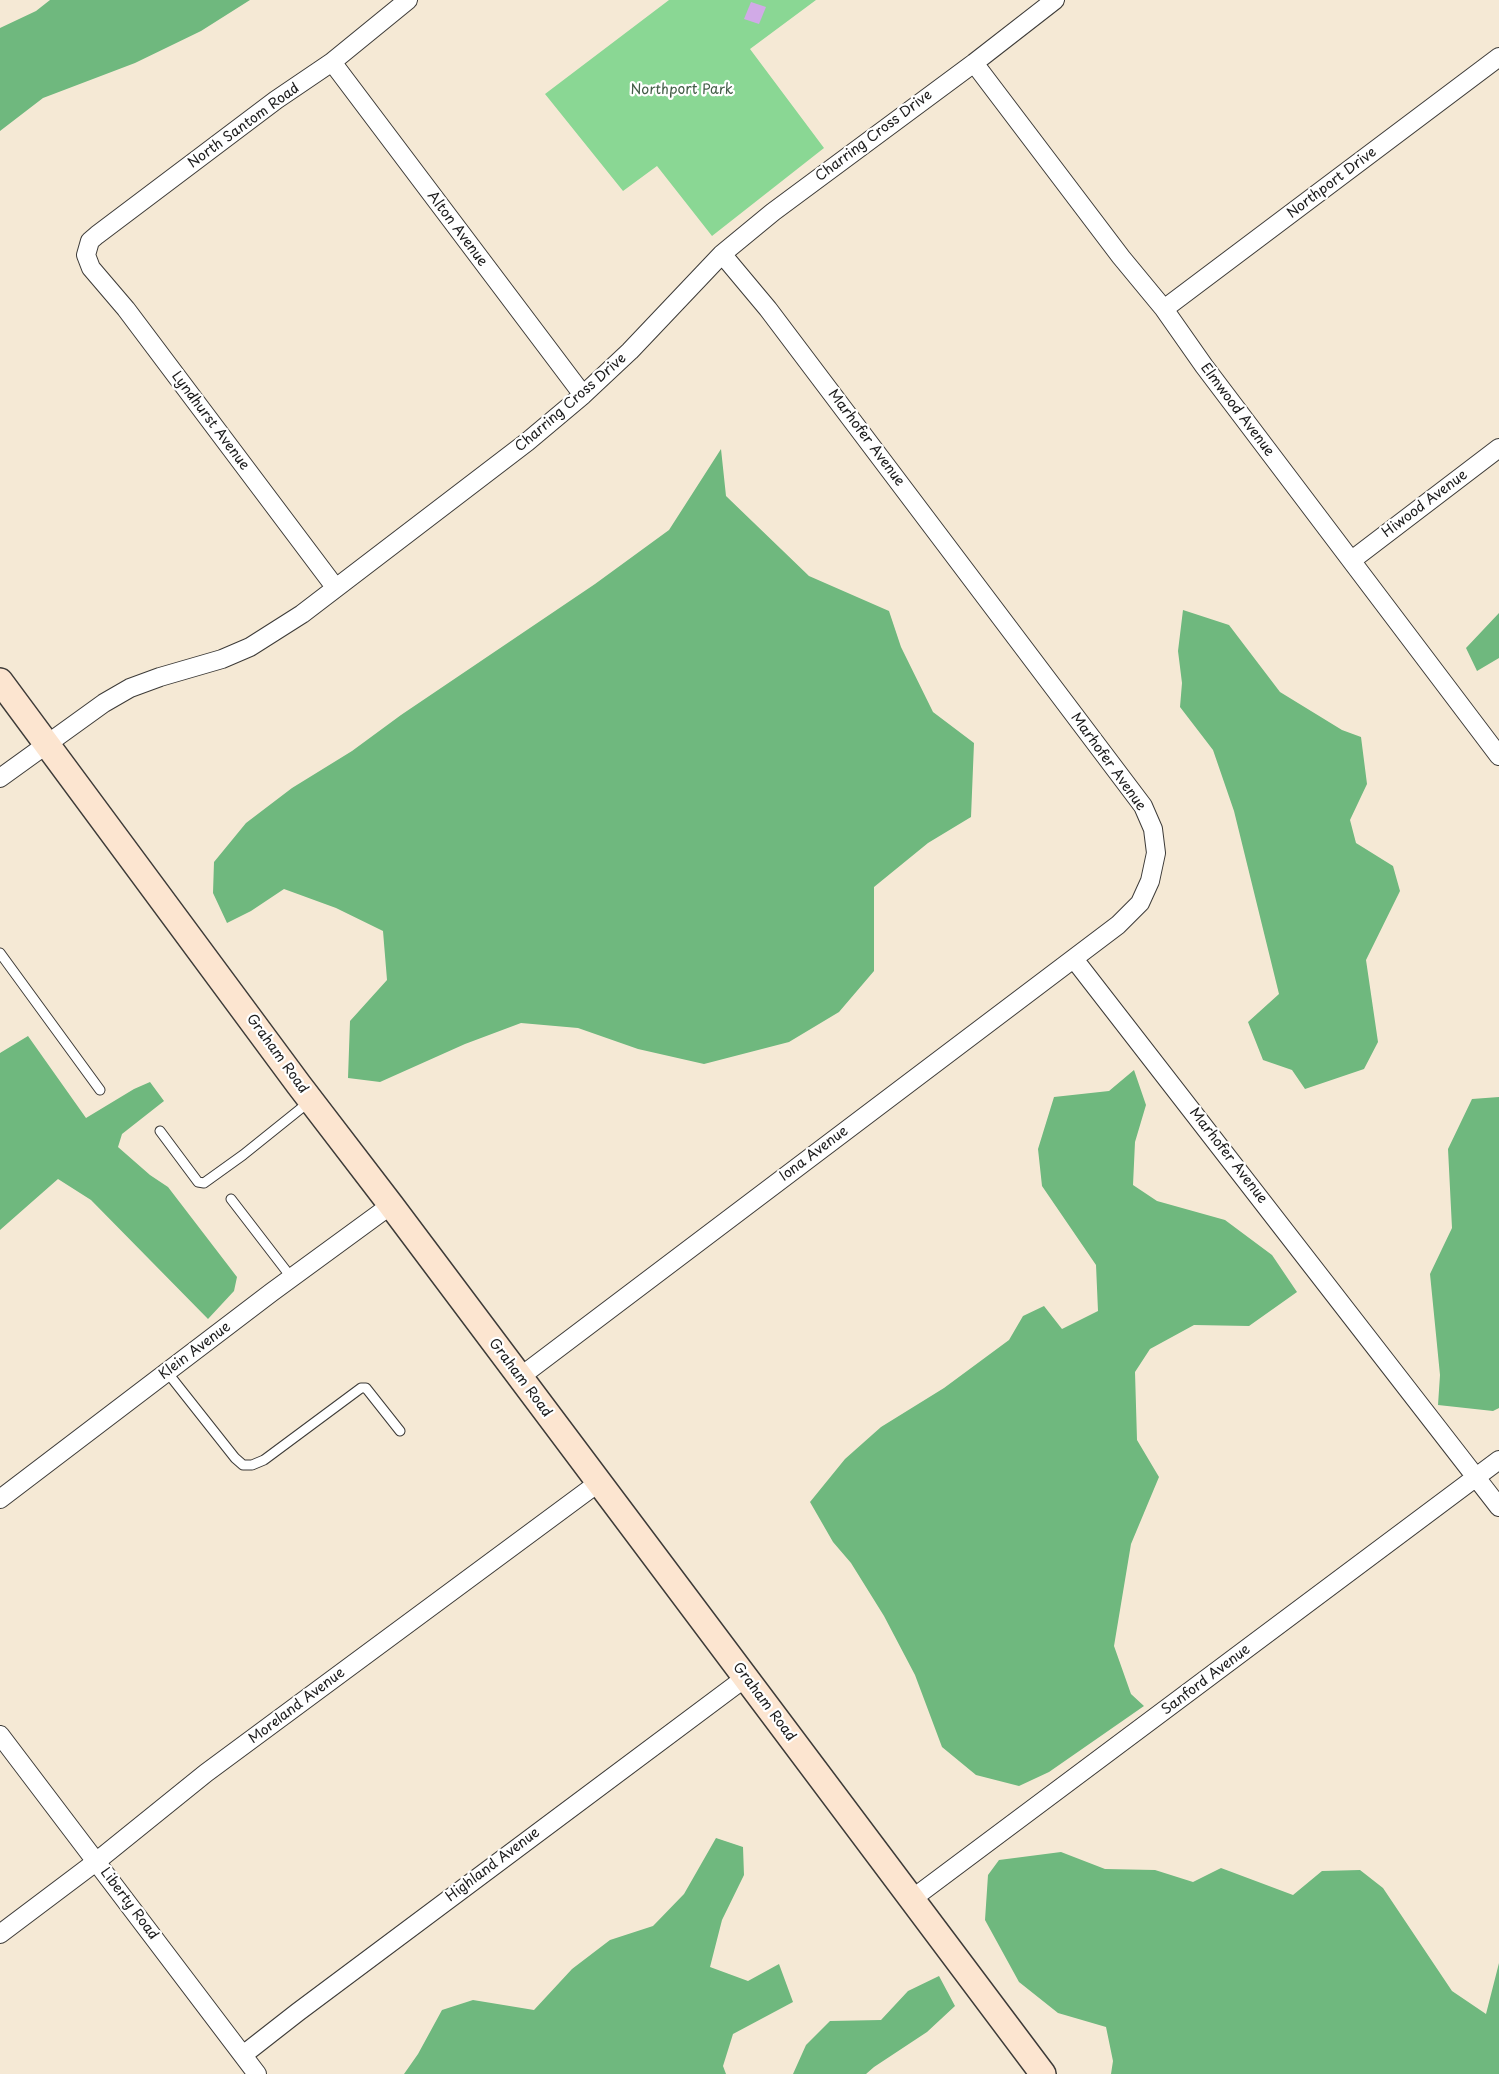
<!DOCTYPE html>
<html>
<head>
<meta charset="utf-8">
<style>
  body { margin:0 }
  canvas { display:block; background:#f5e9d5 }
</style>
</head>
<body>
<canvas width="1499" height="2074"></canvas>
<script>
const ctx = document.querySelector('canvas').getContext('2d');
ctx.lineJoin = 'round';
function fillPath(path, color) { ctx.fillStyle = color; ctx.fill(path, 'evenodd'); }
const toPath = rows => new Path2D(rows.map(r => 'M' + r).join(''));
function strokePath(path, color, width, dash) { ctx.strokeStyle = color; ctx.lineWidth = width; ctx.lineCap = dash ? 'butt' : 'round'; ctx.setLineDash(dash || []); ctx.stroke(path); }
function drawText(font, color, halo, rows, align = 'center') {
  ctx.font = font + ' "Playpen Sans",sans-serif'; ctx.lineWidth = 4.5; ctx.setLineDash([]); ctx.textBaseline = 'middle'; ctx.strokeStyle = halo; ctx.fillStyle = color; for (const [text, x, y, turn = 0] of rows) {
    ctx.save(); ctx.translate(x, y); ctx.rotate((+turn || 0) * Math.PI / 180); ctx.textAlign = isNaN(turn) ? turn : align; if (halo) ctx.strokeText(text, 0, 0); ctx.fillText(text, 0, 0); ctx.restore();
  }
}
const green = toPath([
  [669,0,816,0,750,49,824,148,712,236,657,166,623,191,545,94]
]);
const forest = toPath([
  [50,0,250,0,201,31,135,63,43,98,0,131,0,28,36,11],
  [721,449,726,496,809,576,889,611,901,647,933,712,974,743,971,817,928,843,874,887,874,971,839,1012,789,1042,704,1064,638,1049,578,1028,521,1023,465,1044,380,1082,348,1078,350,1021,387,980,383,931,336,908,284,889,251,911,227,923,213,893,214,862,246,823,292,788,352,751,401,715,595,584,669,530],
  [1183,610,1229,625,1280,692,1342,730,1361,737,1367,784,1350,820,1356,843,1393,866,1400,891,1366,960,1378,1042,1364,1069,1305,1089,1292,1070,1263,1060,1248,1022,1279,994,1234,811,1213,750,1180,707,1182,683,1178,651],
  [1499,613,1499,658,1477,671,1466,648],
  [28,1036,86,1118,134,1089,150,1082,164,1101,122,1134,118,1147,150,1175,168,1187,237,1277,234,1291,208,1319,91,1200,58,1179,0,1230,0,1053],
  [1134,1070,1146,1105,1135,1142,1133,1185,1157,1201,1225,1220,1272,1255,1297,1292,1249,1326,1194,1325,1150,1349,1135,1372,1137,1440,1159,1477,1131,1544,1114,1646,1131,1694,1144,1706,1049,1772,1019,1786,976,1775,942,1747,915,1675,884,1616,851,1563,833,1542,810,1502,845,1459,881,1427,944,1388,1009,1340,1023,1316,1044,1306,1062,1329,1098,1311,1096,1265,1042,1186,1038,1149,1054,1097,1109,1091],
  [1499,1097,1499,1408,1493,1411,1438,1405,1440,1375,1430,1274,1452,1228,1448,1149,1472,1099],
  [716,1838,743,1847,744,1875,722,1920,710,1967,748,1981,779,1964,793,2002,733,2034,723,2066,726,2074,404,2074,418,2054,442,2010,473,2000,534,2010,572,1969,610,1940,653,1926,684,1894],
  [1061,1852,1105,1869,1155,1870,1193,1882,1221,1868,1293,1895,1322,1871,1360,1870,1383,1888,1452,1991,1486,2014,1499,1963,1499,2074,1111,2074,1113,2061,1106,2027,1058,2013,1019,1982,985,1920,988,1875,999,1860],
  [939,1976,955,2006,927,2032,874,2067,866,2074,793,2074,806,2045,830,2021,881,2020,908,1991]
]);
const building = toPath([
  [751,2,766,7,759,24,744,19]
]);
const service = toPath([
  [0,953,100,1090],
  [160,1131,198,1182,204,1183,243,1155,309,1102],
  [231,1199,291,1277],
  [167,1372,235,1458,243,1465,252,1465,264,1460,361,1388,366,1388,400,1431]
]);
const minor = toPath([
  [332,62,583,395],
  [974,63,1121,257,1164,309,1204,366,1499,756],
  [1164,309,1499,57],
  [1352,560,1499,448],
  [335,587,126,309,91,268,86,255,90,241,97,235,276,100,332,62,408,0],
  [0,778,104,703,130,688,160,677,222,659,250,647,302,614,527,442,583,395,630,351,722,254,773,212,974,63,1055,0],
  [1074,959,1499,1507],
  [520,1377,1118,925,1140,903,1150,881,1156,853,1153,829,1143,806,768,309,722,254],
  [0,1499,272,1292,391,1205],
  [0,1735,257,2074],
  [912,1899,1499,1460],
  [0,1934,97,1861,206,1773,598,1483],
  [243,2055,298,2012,745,1678]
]);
const secondary = toPath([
  [0,681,299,1085,391,1205,1043,2074]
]);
const parkNames = [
  ["Northport Park",682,90]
];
const streetNames = [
  ["North Santom Road",244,126,-36],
  ["Charring Cross Drive",874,136,-37],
  ["Northport Drive",1332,183,-37],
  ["Alton Avenue",457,229,53],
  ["Charring Cross Drive",571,403,-41],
  ["Elmwood Avenue",1237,410,53],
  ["Lyndhurst Avenue",210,421,53],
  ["Marhofer Avenue",866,438,53],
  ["Hiwood Avenue",1425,504,-37],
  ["Marhofer Avenue",1108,762,54],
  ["Graham Road",277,1054,54],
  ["Iona Avenue",814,1154,-37],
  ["Marhofer Avenue",1228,1156,52],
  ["Klein Avenue",195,1351,-37],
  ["Graham Road",520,1378,53],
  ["Sanford Avenue",1206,1680,-37],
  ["Graham Road",764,1702,53],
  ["Moreland Avenue",297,1706,-37],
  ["Highland Avenue",493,1865,-37],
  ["Liberty Road",129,1904,53]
];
fillPath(green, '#8ad794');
fillPath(forest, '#6fb87e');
fillPath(building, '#d1aae7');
strokePath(service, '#3d3b38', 11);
strokePath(minor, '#3d3b38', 20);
strokePath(secondary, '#3d3b38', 28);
strokePath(service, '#fff', 9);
strokePath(minor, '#fff', 18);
strokePath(secondary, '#fce5d0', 25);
drawText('14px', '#425d46', '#fff', parkNames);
drawText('14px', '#1c1c1c', '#fff', streetNames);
</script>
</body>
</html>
